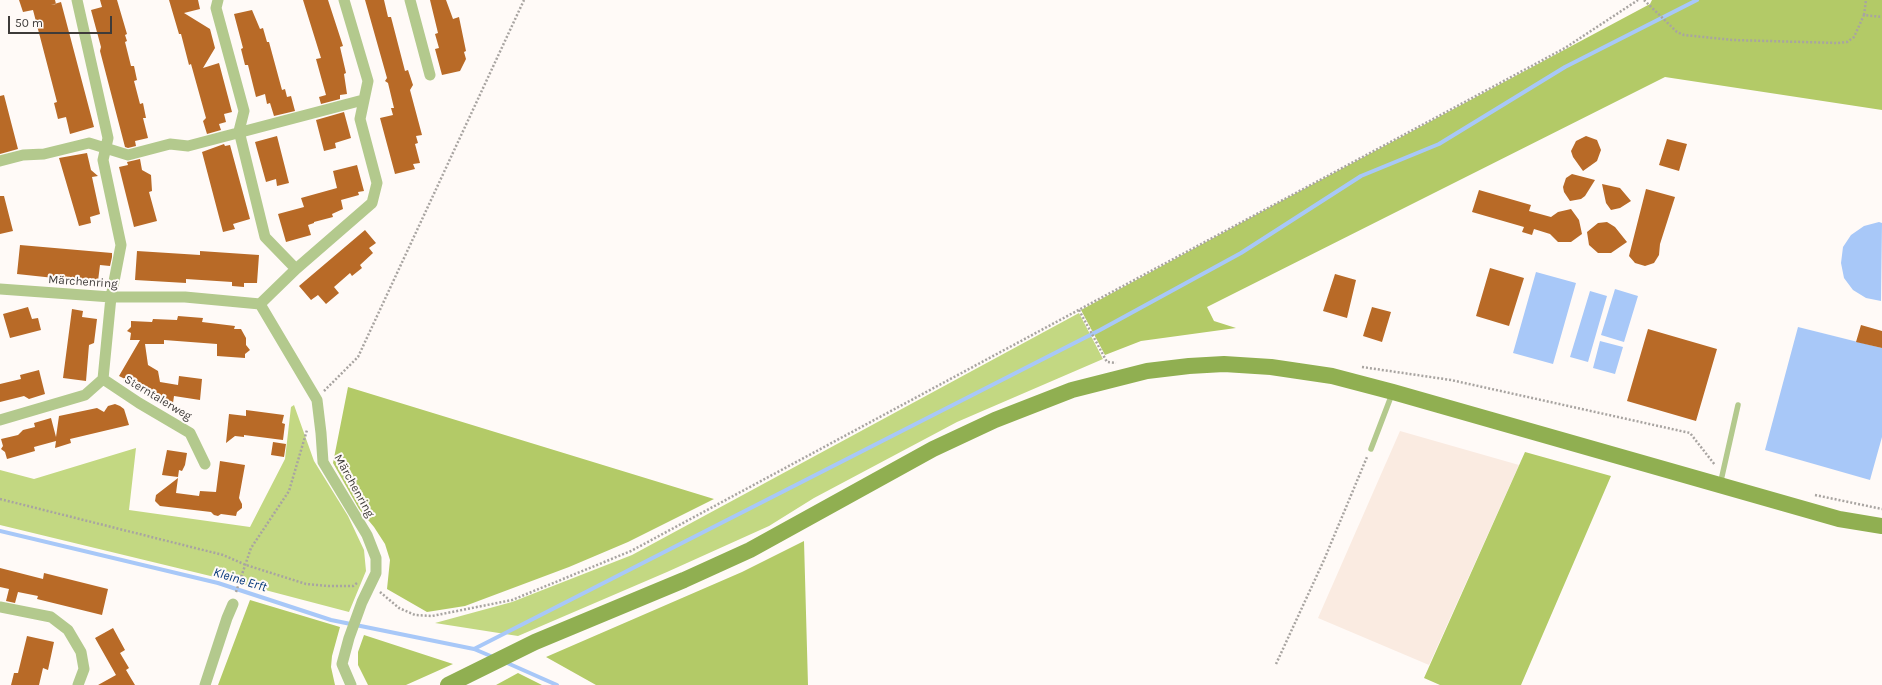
<!DOCTYPE html>
<html>
<head>
<meta charset="utf-8">
<style>
  body { margin:0 }
  #map { position:relative; width:1882px; height:685px; overflow:hidden; background:#fffaf7; font-family:Karla,sans-serif }
  canvas { display:block }
  .scale { position:absolute; left:8px; top:16px; width:104px; height:18px; box-sizing:border-box; border:2px solid #3e3b39; border-top:0; padding-left:5px; font-size:12px; line-height:14px; white-space:nowrap; color:#3e3b39; -webkit-text-stroke:3px #fffaf7; paint-order:stroke }
</style>
</head>
<body>
<div id="map">
<canvas width="1882" height="685"></canvas>
<div class="scale">50 m</div>
</div>
<script>
const ctx = document.querySelector('canvas').getContext('2d');
ctx.lineJoin = 'round';
function fillPath(path, color) { ctx.fillStyle = color; ctx.fill(path, 'evenodd'); }
const toPath = rows => new Path2D(rows.map(r => 'M' + r).join(''));
function strokePath(path, color, width, dash) { ctx.strokeStyle = color; ctx.lineWidth = width; ctx.lineCap = dash ? 'butt' : 'round'; ctx.setLineDash(dash || []); ctx.stroke(path); }
function drawText(font, color, halo, rows, align = 'center') {
  ctx.font = font + ' Karla,sans-serif'; ctx.lineWidth = 4; ctx.setLineDash([]); ctx.textBaseline = 'middle'; ctx.strokeStyle = halo; ctx.fillStyle = color; for (const [text, x, y, turn = 0] of rows) {
    ctx.save(); ctx.translate(x, y); ctx.rotate((+turn || 0) * Math.PI / 180); ctx.textAlign = isNaN(turn) ? turn : align; if (halo) ctx.strokeText(text, 0, 0); ctx.fillText(text, 0, 0); ctx.restore();
  }
}
const built = toPath([
  [1400,431,1519,465,1429,665,1318,618]
]);
const green = toPath([
  [1079,313,1103,359,957,422,814,498,769,526,667,572,518,636,435,623,512,602,632,555],
  [294,405,314,461,348,516,364,550,366,571,349,612,227,580,0,525,0,470,34,479,136,448,129,510,250,527,285,459,291,407]
]);
const forest = toPath([
  [1652,0,1882,0,1882,110,1665,77,1207,307,1214,321,1236,328,1141,341,1105,355,1081,310,1274,205,1650,4],
  [348,387,714,499,628,542,569,567,465,606,427,612,387,589,390,560,385,544,374,527,359,509,333,463],
  [1525,452,1611,476,1521,685,1440,685,1424,678],
  [804,541,808,685,596,685,546,657,742,572],
  [250,600,340,627,332,656,331,667,335,685,218,685],
  [364,635,453,664,406,685,368,685,358,665,358,652],
  [518,673,542,685,496,685]
]);
const water = toPath([
  [1879,222,1882,223,1881,301,1866,298,1853,290,1844,278,1841,263,1843,247,1851,235,1864,226],
  [1536,272,1576,283,1553,364,1513,353],
  [1615,289,1638,296,1624,342,1601,335],
  [1590,291,1607,296,1588,362,1570,357],
  [1798,327,1882,348,1882,437,1870,480,1765,450],
  [1600,341,1623,347,1615,374,1593,368]
]);
const stream = toPath([
  [0,531,218,583,331,620,474,649,493,657],
  [474,649,1100,330,1241,253,1361,176,1439,144,1565,67,1697,0],
  [505,662,557,685]
]);
const building = toPath([
  [19,0,55,0,56,4,51,5,61,2,94,127,70,134,66,117,58,119,54,103,57,102,33,10,23,12],
  [100,0,117,0,127,34,125,35,127,41,125,42,131,66,134,66,137,80,134,81,140,104,143,103,146,118,143,118,148,138,135,141,136,146,128,148,125,147,100,51,101,47,91,10,102,7],
  [169,0,198,0,200,9,184,13,210,29,215,48,203,68,219,63,232,112,224,114,226,122,219,124,221,130,207,134,203,121,206,118,191,64,189,65,181,34,179,34],
  [303,0,328,0,343,46,340,47,346,73,344,74,347,94,340,95,340,99,321,104,319,97,326,95,316,59,321,58],
  [365,0,384,0,388,17,391,17,405,71,408,70,413,85,410,90,422,135,416,136,418,143,415,144,420,163,413,164,415,169,395,174,380,118,393,115,391,108,394,108,388,83,385,81,387,78],
  [430,0,446,0,453,19,459,17,466,51,464,52,466,59,460,71,442,75,435,49,439,48,435,34,438,33],
  [252,10,260,29,263,28,267,42,269,42,282,90,285,89,287,97,291,96,295,111,274,116,270,103,267,104,265,94,256,97,248,65,245,65,241,49,243,48,234,14],
  [4,95,18,149,0,154,0,96],
  [344,112,351,138,335,143,336,148,324,151,316,120],
  [277,136,289,183,277,186,276,179,266,182,255,142],
  [1586,136,1597,140,1601,150,1597,161,1583,171,1573,157,1571,151,1576,141],
  [1667,139,1687,144,1679,171,1659,165],
  [224,144,225,146,230,145,250,219,233,224,235,229,223,232,202,152],
  [87,153,91,170,98,176,92,177,100,214,90,217,91,223,79,226,59,158],
  [140,159,142,170,151,175,152,191,149,192,157,221,134,227,119,167,128,165,127,162],
  [357,165,364,191,358,192,359,195,341,200,343,209,332,214,333,217,314,222,314,223,308,225,311,235,286,242,278,214,304,207,301,198,337,188,333,171],
  [1572,174,1595,180,1585,196,1581,199,1570,201,1564,192,1563,187,1566,178],
  [1602,184,1620,188,1631,201,1620,208,1611,210,1606,203],
  [1646,189,1675,197,1660,244,1659,255,1654,263,1645,266,1635,263,1629,256],
  [1479,190,1531,205,1529,211,1551,217,1558,212,1571,209,1579,220,1582,234,1571,242,1558,242,1550,234,1534,229,1532,235,1522,232,1524,227,1472,212],
  [0,196,4,196,13,231,0,234],
  [1607,222,1615,227,1627,242,1611,253,1598,253,1589,245,1587,232,1598,223],
  [365,230,376,243,369,248,373,253,360,265,362,268,352,276,350,273,334,287,339,293,326,304,318,295,311,300,299,286],
  [20,245,112,253,112,257,110,266,100,265,98,281,74,278,73,280,17,274],
  [137,251,200,255,200,251,259,255,257,283,244,283,244,287,232,286,232,282,186,279,186,283,135,280],
  [1490,268,1524,278,1509,326,1476,316],
  [1335,274,1356,280,1347,318,1323,311],
  [28,307,32,319,38,318,41,330,10,338,3,314],
  [1372,307,1391,312,1382,342,1363,336],
  [72,309,83,311,82,317,97,319,94,343,89,345,86,381,63,378],
  [178,316,203,318,202,322,235,326,234,329,241,329,246,338,246,345,250,350,245,354,245,358,217,356,217,344,164,340,164,344,145,344,148,365,158,371,160,382,178,385,179,376,202,379,200,400,174,396,173,403,161,401,123,381,125,379,119,376,140,340,130,340,131,333,127,331,131,327,131,321,152,322,153,319,177,320],
  [1861,325,1882,331,1882,348,1856,342],
  [1648,329,1717,349,1696,421,1627,401],
  [39,370,45,394,29,399,24,396,0,402,0,384,21,379,20,375],
  [115,404,120,406,124,409,129,425,70,439,71,443,55,448,56,441,34,447,35,451,7,459,5,452,1,449,3,446,1,439,18,435,23,430,35,427,34,423,51,418,56,437,59,416,97,408,104,412,108,406],
  [246,410,284,415,282,423,285,424,283,440,244,435,244,437,235,436,226,443,229,414,246,416],
  [273,442,286,444,284,457,271,455],
  [167,450,187,453,185,465,182,471,179,470,178,477,162,475],
  [220,461,245,465,239,498,242,504,242,508,237,512,236,516,221,514,218,516,214,515,211,512,160,506,155,501,156,495,178,478,176,493,199,496,200,491,216,492],
  [0,568,43,579,44,573,108,589,102,615,37,599,38,596,18,592,15,603,6,601,9,589,0,587],
  [113,628,125,650,120,653,129,668,126,670,135,685,98,685,116,675,95,638],
  [27,636,54,642,48,670,43,668,39,685,11,685,14,673,18,673]
]);
const path = toPath([
  [1644,0,1677,32,1684,35,1733,40,1838,43,1847,42,1854,37,1864,15,1882,17],
  [1864,15,1866,0],
  [1079,310,1107,362,1116,363],
  [1362,367,1451,380,1690,433,1715,465],
  [324,391,358,357,524,0],
  [1815,495,1882,509],
  [0,499,223,555,246,565,306,584,328,586,353,586,357,583],
  [236,592,251,548,289,491,307,430],
  [380,592,399,608,415,615,432,616,512,600,631,551,1565,48,1638,0],
  [1276,664,1324,560,1367,457]
]);
const lane = toPath([
  [1371,449,1392,394],
  [1720,485,1738,405]
]);
const street = toPath([
  [77,0,108,138,103,160,121,245,111,297,103,379],
  [218,0,216,8,244,111,239,131,265,237,296,269],
  [410,0,430,75],
  [0,161,23,155,44,154,89,143,128,155,170,144,188,146,363,100],
  [0,289,111,297,185,297,260,304,317,400,321,433,323,462,367,535,376,558,376,573,362,602,349,638,342,664,351,685],
  [260,304,296,269,372,203,377,183,360,119,368,81,344,0],
  [0,420,85,395,103,379,139,403,190,433,205,464],
  [0,607,51,617,68,630,81,652,84,669,78,685],
  [205,685,227,618,233,604]
]);
const secondary = toPath([
  [448,685,535,642,684,580,750,550,933,449,995,420,1072,390,1147,371,1189,366,1224,364,1271,367,1332,376,1393,392,1839,519,1882,526]
]);
const streetNames = [
  ["Märchenring",83,282,4],
  ["Sterntalerweg",158,398,31],
  ["Märchenring",354,486,61]
];
const waterNames = [
  ["Kleine Erft",240,580,17]
];
fillPath(built, '#faebe1');
fillPath(green, '#c3d882');
fillPath(forest, '#b3ca67');
fillPath(water, '#a8c8f8');
strokePath(stream, '#a8c8f8', 4);
fillPath(building, '#b86a27');
strokePath(path, '#a8a4a1', 2.5, [2, 2]);
strokePath(lane, '#b3c98d', 5.5);
strokePath(street, '#b3c98d', 11);
strokePath(secondary, '#90af51', 16);
drawText('12px', '#3e3b39', '#fffaf7', streetNames);
drawText('italic 13px', '#04377a', '#fffaf7', waterNames);
</script>
</body>
</html>
